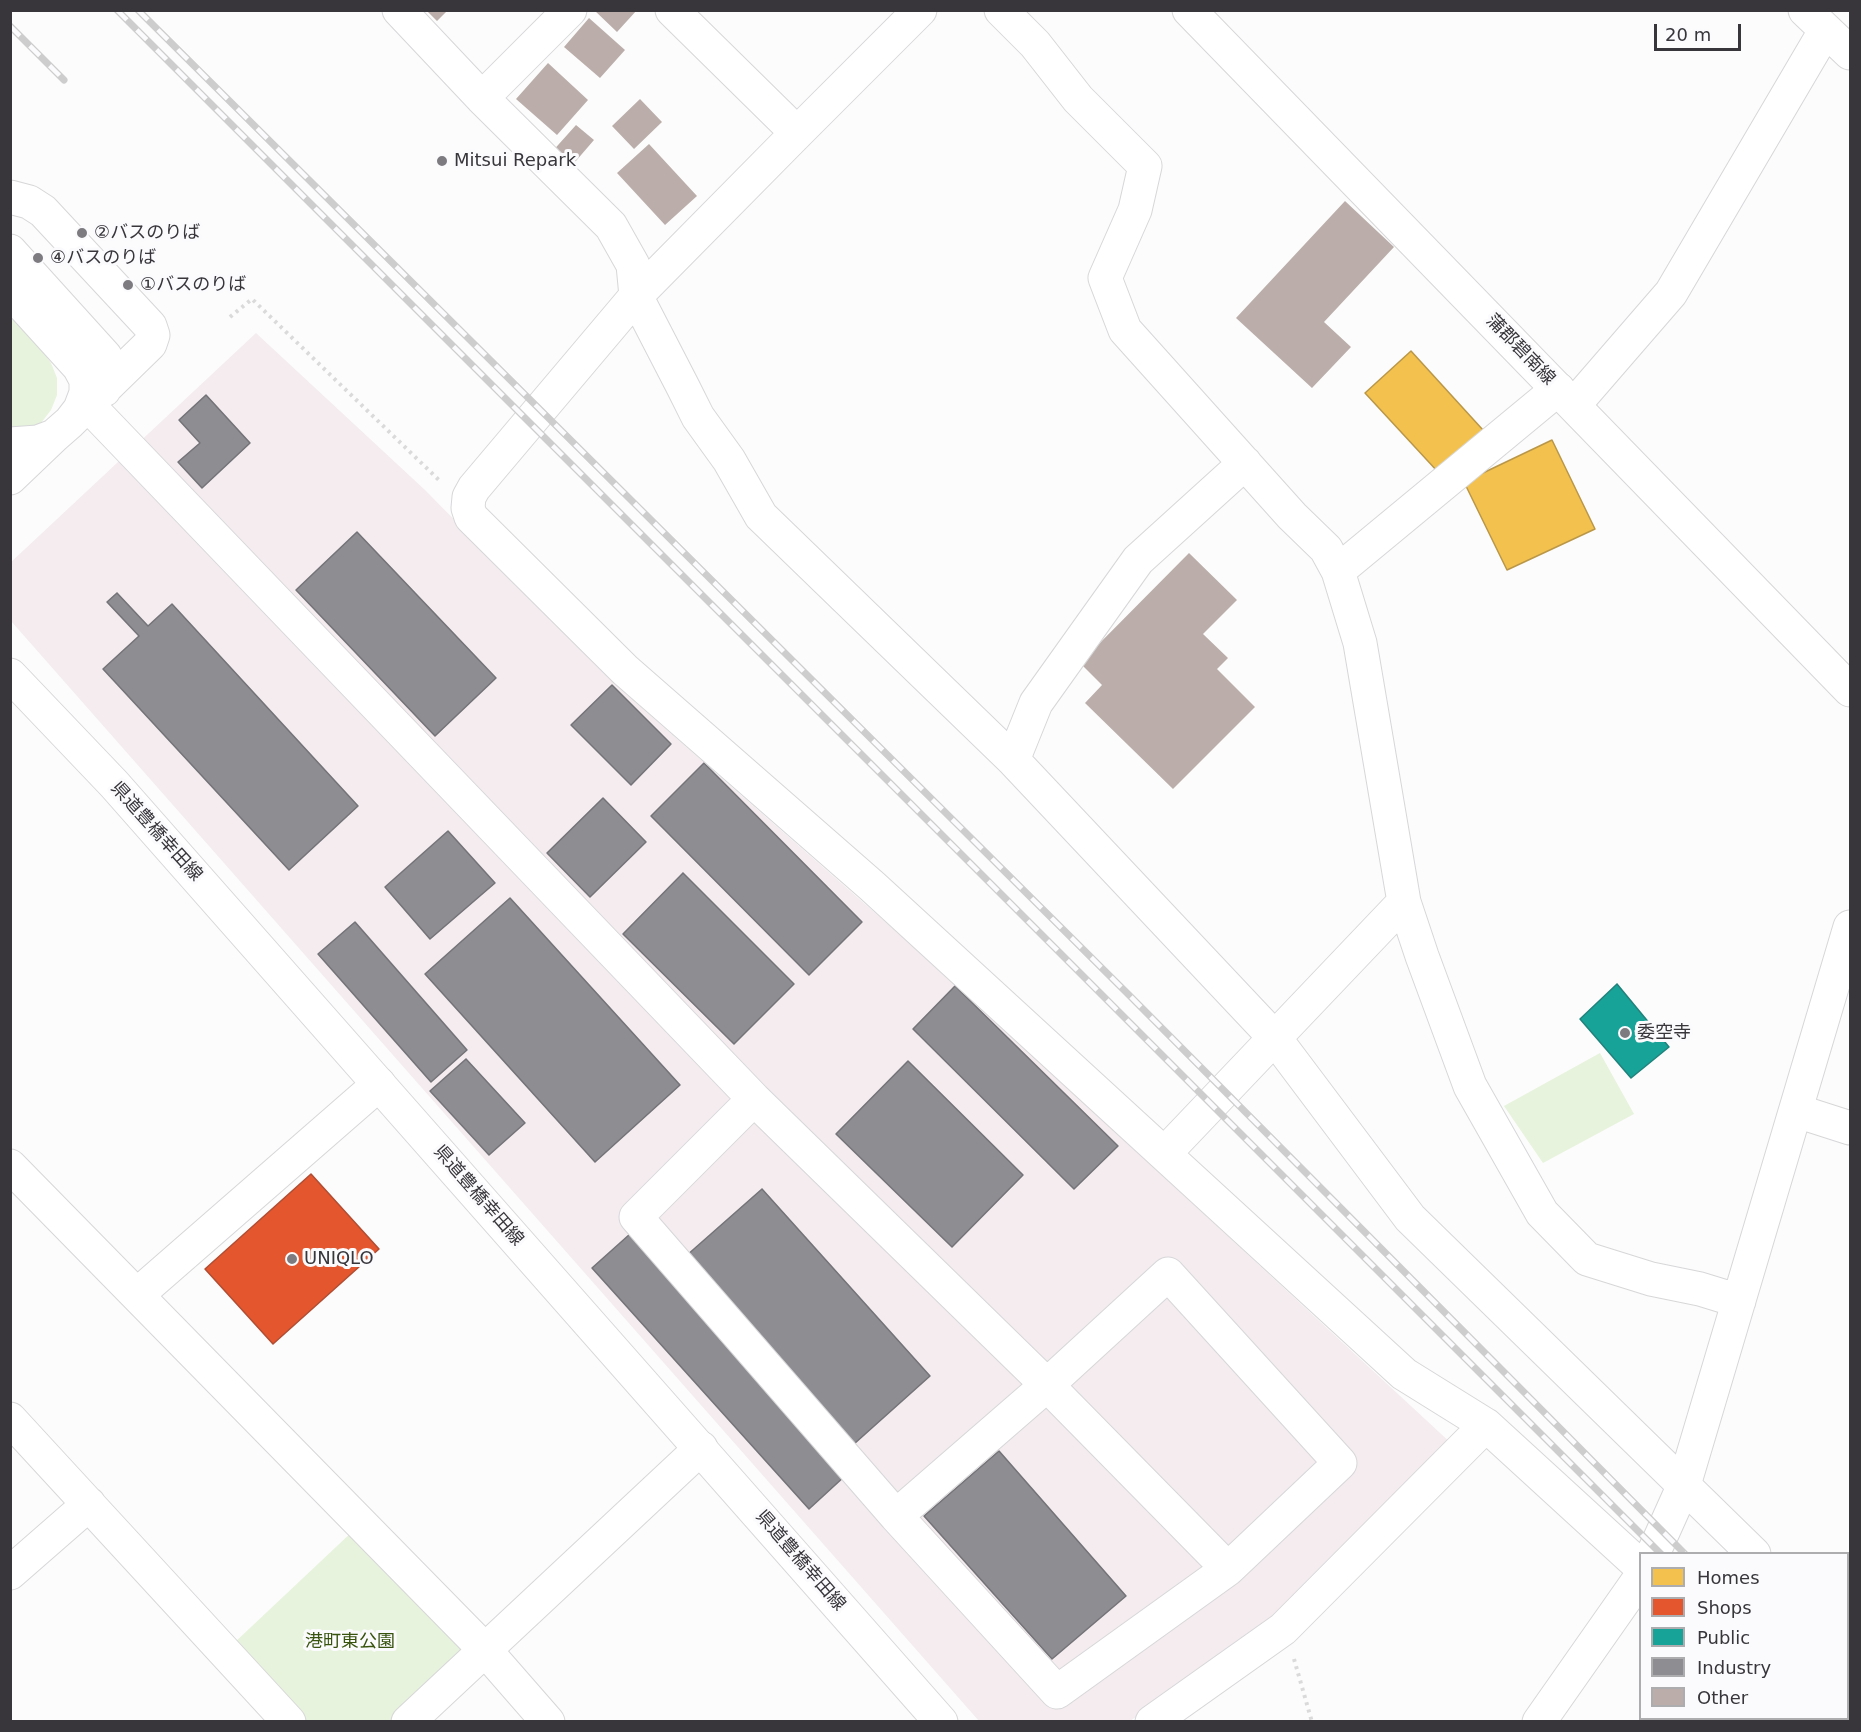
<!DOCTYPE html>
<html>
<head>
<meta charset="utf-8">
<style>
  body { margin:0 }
  #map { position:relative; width:1861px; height:1732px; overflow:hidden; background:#fcfcfc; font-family:"DejaVu Sans",sans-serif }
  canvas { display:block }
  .frame { position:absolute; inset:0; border:12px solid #38363b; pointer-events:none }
  .legend { position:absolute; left:1639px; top:1552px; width:210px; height:168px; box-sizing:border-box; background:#fbfbfd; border:2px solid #adacaf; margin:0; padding:8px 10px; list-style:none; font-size:18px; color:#38363b }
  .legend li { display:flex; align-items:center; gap:12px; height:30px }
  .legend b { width:30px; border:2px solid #adacaf }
  .scale { position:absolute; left:1654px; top:24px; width:87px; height:27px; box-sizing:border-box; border:3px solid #38363b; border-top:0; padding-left:8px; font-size:18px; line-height:21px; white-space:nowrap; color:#38363b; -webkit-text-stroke:4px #fbfbfd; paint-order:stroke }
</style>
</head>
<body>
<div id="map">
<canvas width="1861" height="1732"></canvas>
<div class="frame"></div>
<ul class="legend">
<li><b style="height:16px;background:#f2c14e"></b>Homes</li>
<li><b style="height:16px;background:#e4572e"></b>Shops</li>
<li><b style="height:16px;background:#17a398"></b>Public</li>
<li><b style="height:16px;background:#8d8d92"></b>Industry</li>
<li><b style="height:16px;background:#bbaeaa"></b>Other</li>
</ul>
<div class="scale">20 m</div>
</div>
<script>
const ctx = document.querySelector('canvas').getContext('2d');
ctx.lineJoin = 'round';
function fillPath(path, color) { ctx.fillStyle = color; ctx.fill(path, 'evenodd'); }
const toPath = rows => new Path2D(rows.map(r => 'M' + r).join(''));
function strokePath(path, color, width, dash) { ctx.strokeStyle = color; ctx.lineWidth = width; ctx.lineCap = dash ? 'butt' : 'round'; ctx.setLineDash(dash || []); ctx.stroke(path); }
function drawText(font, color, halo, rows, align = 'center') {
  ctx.font = font + ' "DejaVu Sans","Noto Sans JP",sans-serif'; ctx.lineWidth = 6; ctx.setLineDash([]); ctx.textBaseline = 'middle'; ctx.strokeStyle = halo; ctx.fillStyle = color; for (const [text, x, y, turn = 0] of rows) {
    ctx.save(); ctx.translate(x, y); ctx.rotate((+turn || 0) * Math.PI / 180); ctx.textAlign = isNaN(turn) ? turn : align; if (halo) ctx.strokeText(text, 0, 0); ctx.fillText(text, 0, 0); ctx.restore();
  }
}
const industrial = toPath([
  [256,333,425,490,626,694,956,984,1453,1445,1277,1623,1130,1721,979,1721,11,621,10,563]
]);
const green = toPath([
  [10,312,33,337,51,363,57,378,57,395,51,410,41,423,30,429,11,433],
  [1600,1053,1634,1114,1543,1163,1504,1106],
  [354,1530,464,1651,393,1721,302,1722,233,1644]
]);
const homes = toPath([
  [1411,351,1483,430,1438,472,1365,393,1411,351],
  [1552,440,1595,529,1507,570,1464,482,1552,440]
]);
const shops = toPath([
  [311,1174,379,1249,273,1344,205,1269,311,1174]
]);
const public = toPath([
  [1617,984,1669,1047,1631,1078,1580,1019,1617,984]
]);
const industry = toPath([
  [206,395,250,443,202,488,178,462,200,443,179,420,206,395],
  [357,532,496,678,435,736,296,590,357,532],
  [117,593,148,626,172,604,358,806,289,870,103,669,139,636,107,602,117,593],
  [612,685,671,744,631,785,571,725,612,685],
  [704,763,862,922,809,975,651,816,704,763],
  [603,798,646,842,590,897,547,853,603,798],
  [448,831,495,883,430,939,385,887,448,831],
  [683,873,794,984,734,1044,623,934,683,873],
  [510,898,680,1085,595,1162,425,974,510,898],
  [355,922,467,1050,431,1082,318,954,355,922],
  [955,986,1118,1146,1074,1189,913,1029,955,986],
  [466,1059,525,1123,489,1155,430,1091,466,1059],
  [908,1061,1023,1175,952,1247,836,1134,908,1061],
  [762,1189,930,1376,854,1444,686,1256,762,1189],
  [630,1234,846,1475,809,1509,592,1268,630,1234],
  [999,1451,1126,1596,1052,1659,924,1516,999,1451]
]);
const building = toPath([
  [426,10,448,10,437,21],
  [594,10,637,10,617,32],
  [589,18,625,50,600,78,564,47],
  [548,63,588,100,557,135,516,99],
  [640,99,662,122,634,149,612,126],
  [576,125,594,140,569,169,550,154],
  [649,144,697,196,665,225,617,173],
  [1345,201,1394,247,1324,322,1351,347,1312,388,1236,318],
  [1189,553,1237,600,1203,634,1228,658,1217,669,1255,707,1173,789,1085,703,1102,685,1080,663]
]);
const path = toPath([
  [230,317,252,299,441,482],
  [1294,1659,1312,1722]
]);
const minor = toPath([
  [399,10,482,98,611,226,633,265,636,296,683,387,698,417,729,460,761,516,1013,760,1274,1037,1410,1218,1754,1554],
  [672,10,797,133],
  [920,10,797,133,636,296,474,488,469,497,468,508,471,517,625,670,872,886,1404,1374,1486,1425,1640,1566],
  [1001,10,1035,44,1078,99,1145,166,1135,210,1105,278,1125,330,1292,516,1326,549,1338,571,1360,643,1404,902,1422,956,1470,1086,1542,1213,1587,1259,1651,1279,1700,1289,1739,1301],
  [1805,10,1850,53],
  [482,98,570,10],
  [10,197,29,202,43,211,150,326,153,335,150,344,70,422],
  [10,251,105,356,109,364,109,372,104,390],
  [10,291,79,367,86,380,86,393,80,409,70,422,54,436,38,442,10,444],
  [88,405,754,1099,1047,1385,1228,1569,1057,1692,896,1516,636,1217,754,1099],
  [1574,405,1671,293,1825,31],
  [10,478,54,436],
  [1338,571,1558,389],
  [1013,760,1036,703,1138,560,1245,463],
  [1797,1111,1850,1128],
  [1165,1153,1404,902],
  [10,1166,486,1651,548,1722],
  [137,1295,379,1084],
  [10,1419,289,1722],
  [896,1516,1047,1385,1168,1274,1340,1463,1228,1569],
  [1653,1554,1684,1485,1850,927],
  [10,1573,89,1504],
  [1848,1573,1850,1570],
  [1848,1647,1850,1650],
  [1793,1718,1796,1722],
  [408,1722,701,1448],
  [1152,1722,1283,1629,1486,1425],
  [1539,1722,1640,1578]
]);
const major = toPath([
  [1189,10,1850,690],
  [10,675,114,784,941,1722]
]);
const rail = toPath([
  [117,10,1661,1554],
  [138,10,1128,994,1685,1554],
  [10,26,64,80],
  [1848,1717,1850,1720],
  [1826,1718,1829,1722]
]);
const markers = [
  [442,161,6,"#7d7b7f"],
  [82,233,6,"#7d7b7f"],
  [38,258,6,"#7d7b7f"],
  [128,285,6,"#7d7b7f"],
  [1625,1033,6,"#7d7b7f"],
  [292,1259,6,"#7d7b7f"]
];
const poiNames = [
  ["Mitsui Repark",454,161],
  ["②バスのりば",94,233],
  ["④バスのりば",50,258],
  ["①バスのりば",140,285],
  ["委空寺",1637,1033],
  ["UNIQLO",304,1259]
];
const streetNames = [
  ["蒲郡碧南線",1520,350,46],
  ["県道豊橋幸田線",156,832,48],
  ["県道豊橋幸田線",478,1196,49],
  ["県道豊橋幸田線",800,1561,49]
];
const parkNames = [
  ["港町東公園",350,1642]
];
fillPath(industrial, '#f4ecef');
fillPath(green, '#e7f3dc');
fillPath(homes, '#f2c14e');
strokePath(homes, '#ba9748', 1.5);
fillPath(shops, '#e4572e');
strokePath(shops, '#b04d32', 1.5);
fillPath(public, '#17a398');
strokePath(public, '#21827c', 1.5);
fillPath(industry, '#8d8d92');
strokePath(industry, '#747378', 1.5);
fillPath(building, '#bbaeaa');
strokePath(minor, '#d7d7d9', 35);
strokePath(major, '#d7d7d9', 35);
strokePath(path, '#dadadb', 4, [3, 4.5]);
strokePath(minor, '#fff', 33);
strokePath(major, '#fff', 33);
strokePath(rail, '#cdcdcd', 7);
strokePath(rail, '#fbfbfd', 4.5, [14]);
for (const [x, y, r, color] of markers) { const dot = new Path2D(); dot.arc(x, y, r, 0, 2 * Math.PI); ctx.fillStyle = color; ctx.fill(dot); strokePath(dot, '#fbfbfd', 2); }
drawText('18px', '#38363b', '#fbfbfd', poiNames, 'left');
drawText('18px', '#38363b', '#fbfbfd', streetNames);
drawText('18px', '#37530d', '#fbfbfd', parkNames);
</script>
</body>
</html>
